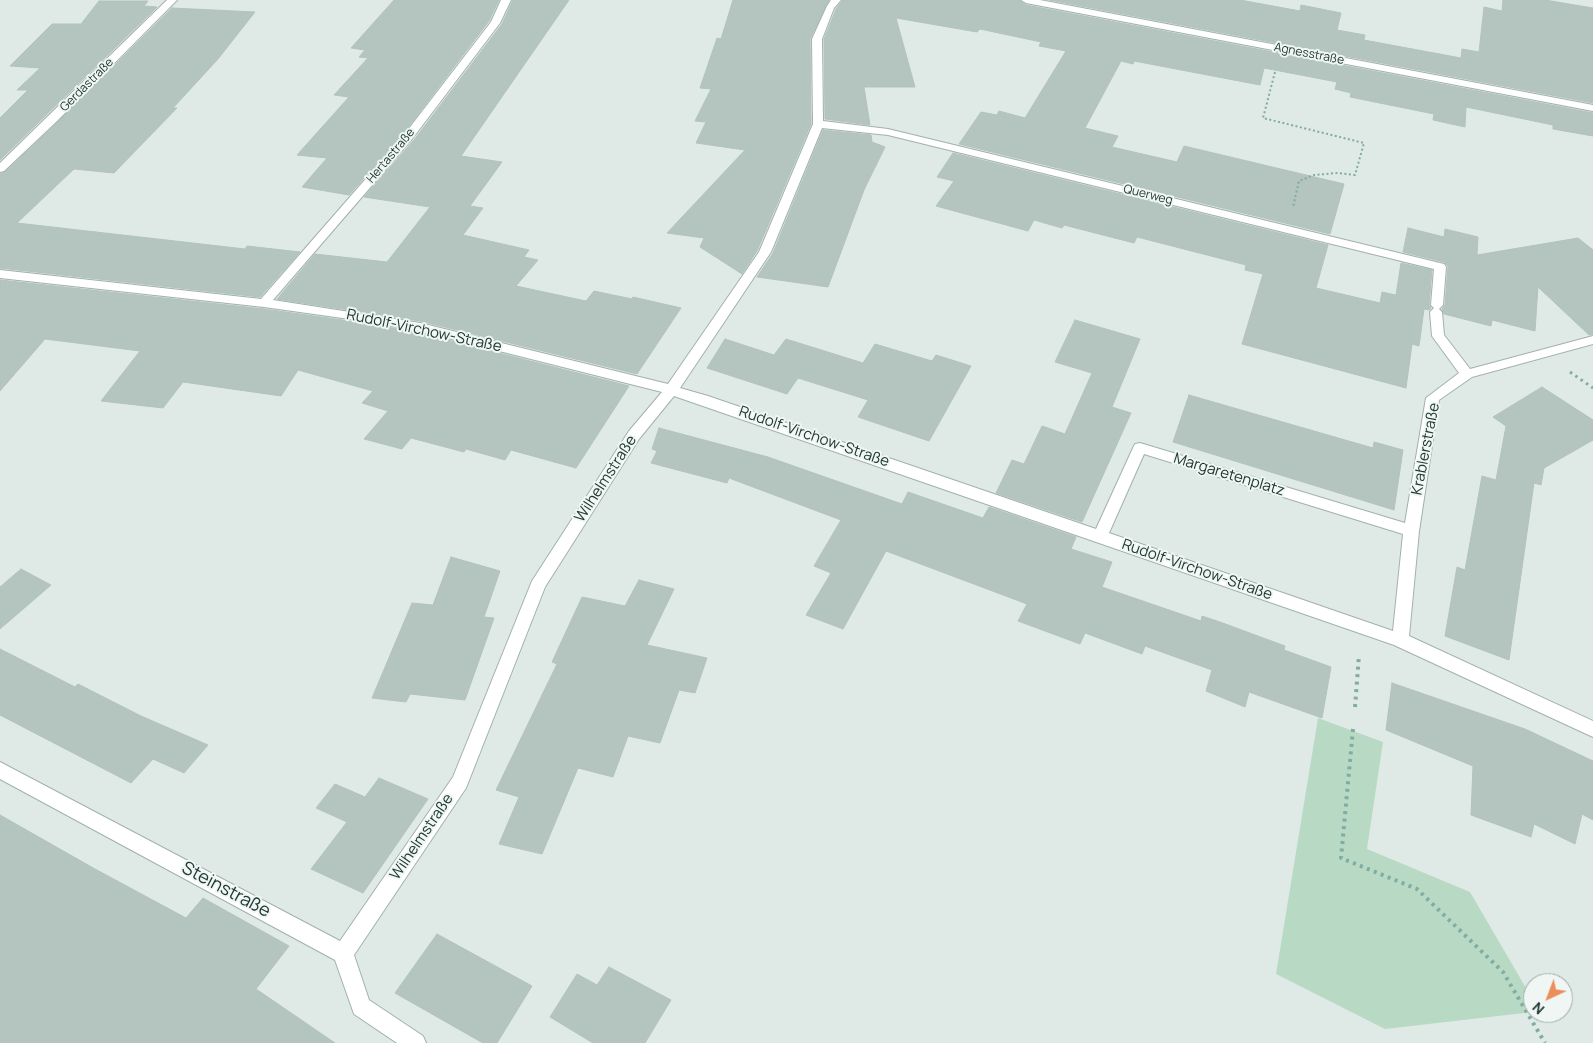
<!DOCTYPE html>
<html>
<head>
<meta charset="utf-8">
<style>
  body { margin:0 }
  #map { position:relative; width:1593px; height:1043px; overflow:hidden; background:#dfeae6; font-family:Manrope,sans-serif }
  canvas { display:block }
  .north { position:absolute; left:1523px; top:973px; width:50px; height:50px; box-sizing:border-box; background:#eff6f3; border:1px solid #9daaa7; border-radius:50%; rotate:223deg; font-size:14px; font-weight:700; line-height:20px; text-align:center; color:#213935 }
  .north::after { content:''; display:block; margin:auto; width:18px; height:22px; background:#ec8e5a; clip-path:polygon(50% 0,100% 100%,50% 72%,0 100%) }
</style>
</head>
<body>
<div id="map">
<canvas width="1593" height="1043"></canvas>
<div class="north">N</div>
</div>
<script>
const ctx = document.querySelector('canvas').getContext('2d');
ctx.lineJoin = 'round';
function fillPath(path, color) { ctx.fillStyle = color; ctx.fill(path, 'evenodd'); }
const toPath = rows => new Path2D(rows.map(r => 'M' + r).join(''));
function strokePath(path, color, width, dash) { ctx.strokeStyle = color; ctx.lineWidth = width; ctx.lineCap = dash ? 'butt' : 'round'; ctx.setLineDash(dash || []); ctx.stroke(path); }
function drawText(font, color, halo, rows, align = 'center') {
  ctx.font = font + ' Manrope,sans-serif'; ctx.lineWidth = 4; ctx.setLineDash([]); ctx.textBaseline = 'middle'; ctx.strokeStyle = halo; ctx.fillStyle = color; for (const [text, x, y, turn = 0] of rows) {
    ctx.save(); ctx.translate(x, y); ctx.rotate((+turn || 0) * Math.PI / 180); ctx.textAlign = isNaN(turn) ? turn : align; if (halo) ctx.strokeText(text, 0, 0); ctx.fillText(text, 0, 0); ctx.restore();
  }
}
const green = toPath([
  [1318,718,1383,742,1367,849,1470,892,1533,1000,1533,1012,1385,1029,1276,974]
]);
const building = toPath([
  [394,0,499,0,489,21,403,134,349,195,302,187,327,158,297,155,349,97,334,95,368,58,359,57,365,50,351,48,394,0],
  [513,0,569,0,461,156,502,162,470,206,483,208,463,235,529,250,524,257,538,260,516,286,586,301,594,291,632,299,633,297,681,308,637,374,420,321,277,299,315,254,387,262,430,207,364,197,414,140,502,24,513,0],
  [733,0,829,0,810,39,811,124,757,251,742,274,700,247,704,238,667,233,745,150,696,143,706,122,695,121,711,89,700,88,717,38,721,39,733,0],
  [843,0,1019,0,1026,5,1593,113,1593,136,1553,129,1553,125,1466,107,1465,127,1433,120,1434,114,1350,97,1351,93,1335,89,1337,82,1264,68,1260,85,1134,61,1133,64,1121,61,1085,128,1118,136,1112,147,1177,162,1184,146,1344,184,1330,234,959,144,981,112,997,115,999,111,1025,118,1066,51,1039,46,1041,42,980,29,977,32,896,18,915,87,864,87,870,125,825,119,824,39,836,9,843,0],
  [1050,0,1240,0,1300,11,1301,5,1341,13,1337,30,1365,35,1364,40,1461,58,1462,49,1479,52,1484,7,1502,11,1503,0,1545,0,1593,8,1593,103,1050,0],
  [99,1,148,1,144,6,157,7,0,160,0,118,28,90,17,90,40,68,10,66,52,24,81,24,99,1],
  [172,8,255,12,218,59,173,108,177,108,114,173,74,169,17,223,219,246,245,249,247,246,300,252,260,297,0,268,0,174,5,172,58,122,172,8],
  [823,130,871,135,872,142,885,147,864,190,828,287,757,277,773,253,823,130],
  [953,153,1328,245,1316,288,1380,303,1382,292,1396,295,1401,263,1432,270,1429,305,1431,308,1429,310,1424,309,1419,346,1412,344,1406,388,1242,344,1263,274,1245,270,1246,265,1137,237,1134,243,1064,225,1062,228,1034,220,1028,231,936,206,954,181,937,177,953,153],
  [1408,228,1444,237,1445,229,1478,237,1477,255,1578,238,1593,250,1593,334,1589,335,1538,287,1535,331,1492,320,1491,326,1444,314,1442,309,1445,305,1448,266,1444,262,1403,252,1408,228],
  [0,280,264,309,371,324,420,333,629,386,576,468,511,450,505,460,466,449,464,452,411,438,402,449,364,439,388,411,362,403,373,391,298,370,281,396,183,382,163,408,101,401,140,351,45,339,0,391,0,280],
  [1075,320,1140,339,1112,407,1131,413,1082,522,996,493,1012,460,1024,464,1042,426,1065,434,1092,373,1055,362,1075,320],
  [725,339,774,355,786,339,863,363,875,344,932,361,936,355,971,366,929,441,858,417,868,400,798,378,787,394,707,368,725,339],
  [1542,387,1593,420,1593,440,1544,468,1541,485,1534,483,1509,660,1445,636,1457,567,1465,570,1482,476,1496,480,1506,426,1493,417,1542,387],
  [1189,395,1373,448,1374,442,1403,450,1394,510,1173,442,1189,395],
  [659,428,768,457,902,504,908,492,983,518,989,507,1076,537,1071,549,1112,562,1102,587,1201,621,1202,616,1220,622,1285,646,1284,650,1331,667,1322,718,1249,692,1245,707,1206,691,1212,670,1145,646,1142,654,1085,633,1080,644,1018,621,1027,604,886,551,843,629,806,615,831,573,814,566,841,520,729,478,727,483,651,463,657,451,652,449,659,428],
  [451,557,500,571,484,617,494,618,465,700,410,694,406,702,372,698,412,603,433,605,451,557],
  [21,569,51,585,0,629,0,587,21,569],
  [639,580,674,589,647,645,707,658,695,693,679,690,660,743,628,736,613,777,578,768,542,854,499,844,519,797,496,790,557,664,552,662,582,597,625,606,639,580],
  [0,649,75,687,78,684,141,716,208,745,184,773,153,759,131,783,0,715,0,649],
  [1392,683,1525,729,1593,761,1593,820,1582,814,1575,844,1534,824,1531,837,1471,815,1473,766,1386,730,1392,683],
  [379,778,428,799,363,893,311,869,347,822,316,808,335,784,365,797,379,778],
  [0,815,95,869,186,918,203,898,289,946,256,989,335,1043,0,1043,0,815],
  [437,934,532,986,497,1043,483,1043,395,993,437,934],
  [609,967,671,1000,645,1043,593,1043,550,1017,577,974,597,985,609,967]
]);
const pathFar2 = toPath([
  [1275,72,1263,118,1364,143,1355,175,1337,173,1314,175,1299,181,1293,207]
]);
const pathFar1 = toPath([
  [1570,372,1593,388]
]);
const path = toPath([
  [1355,707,1359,655],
  [1353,729,1341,858,1417,889,1503,972,1545,1043]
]);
const street = toPath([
  [167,0,177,0,57,121,4,171,0,172,0,163,167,0],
  [501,0,511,0,500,23,412,139,273,300,420,323,668,384,759,252,813,124,812,39,827,6,831,0,841,0,834,8,822,39,823,121,888,129,1444,264,1446,267,1443,305,1439,309,1442,312,1444,335,1470,369,1593,336,1593,344,1472,377,1439,400,1419,531,1409,636,1593,721,1593,737,1394,645,674,396,639,439,545,587,466,788,354,955,369,1000,423,1036,426,1043,397,1043,354,1014,335,960,0,779,0,762,340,941,453,777,532,581,629,431,662,392,420,331,371,322,264,307,0,278,0,270,261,299,404,135,491,22,501,0],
  [822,128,888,135,1434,269,1431,305,1434,308,1430,312,1432,336,1459,373,1426,398,1405,523,1140,443,1135,444,1133,448,1096,529,708,396,680,388,771,252,822,128],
  [1144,454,1403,534,1393,631,1109,533,1144,454],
  [1021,0,1040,0,1593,105,1593,111,1026,3,1021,0]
]);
const farStreetnames = [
  ["Agnesstraße",1309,54,11],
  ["Gerdastraße",87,85,-45],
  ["Hertastraße",391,156,-50],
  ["Querweg",1148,195,14]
];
const streetNames = [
  ["Rudolf-Virchow-Straße",424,331,12],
  ["Rudolf-Virchow-Straße",814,437,19],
  ["Krablerstraße",1426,449,-79],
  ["Margaretenplatz",1229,475,17],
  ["Wilhelmstraße",606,479,-57],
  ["Rudolf-Virchow-Straße",1197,570,19],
  ["Wilhelmstraße",422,837,-56]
];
const nearStreetnames = [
  ["Steinstraße",226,890,28]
];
fillPath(green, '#b8dac5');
fillPath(building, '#b4c4bf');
strokePath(building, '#b2c3be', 1);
strokePath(street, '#a2b1ad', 2);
strokePath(pathFar2, '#80aca3', 2, [2, 2.5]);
strokePath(pathFar1, '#80aca3', 3, [2.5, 4]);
strokePath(path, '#80aca3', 4, [3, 4.5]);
fillPath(street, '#fff');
drawText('12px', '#213935', '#eff6f3', farStreetnames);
drawText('15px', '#213935', '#eff6f3', streetNames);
drawText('18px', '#213935', '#eff6f3', nearStreetnames);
</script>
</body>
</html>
